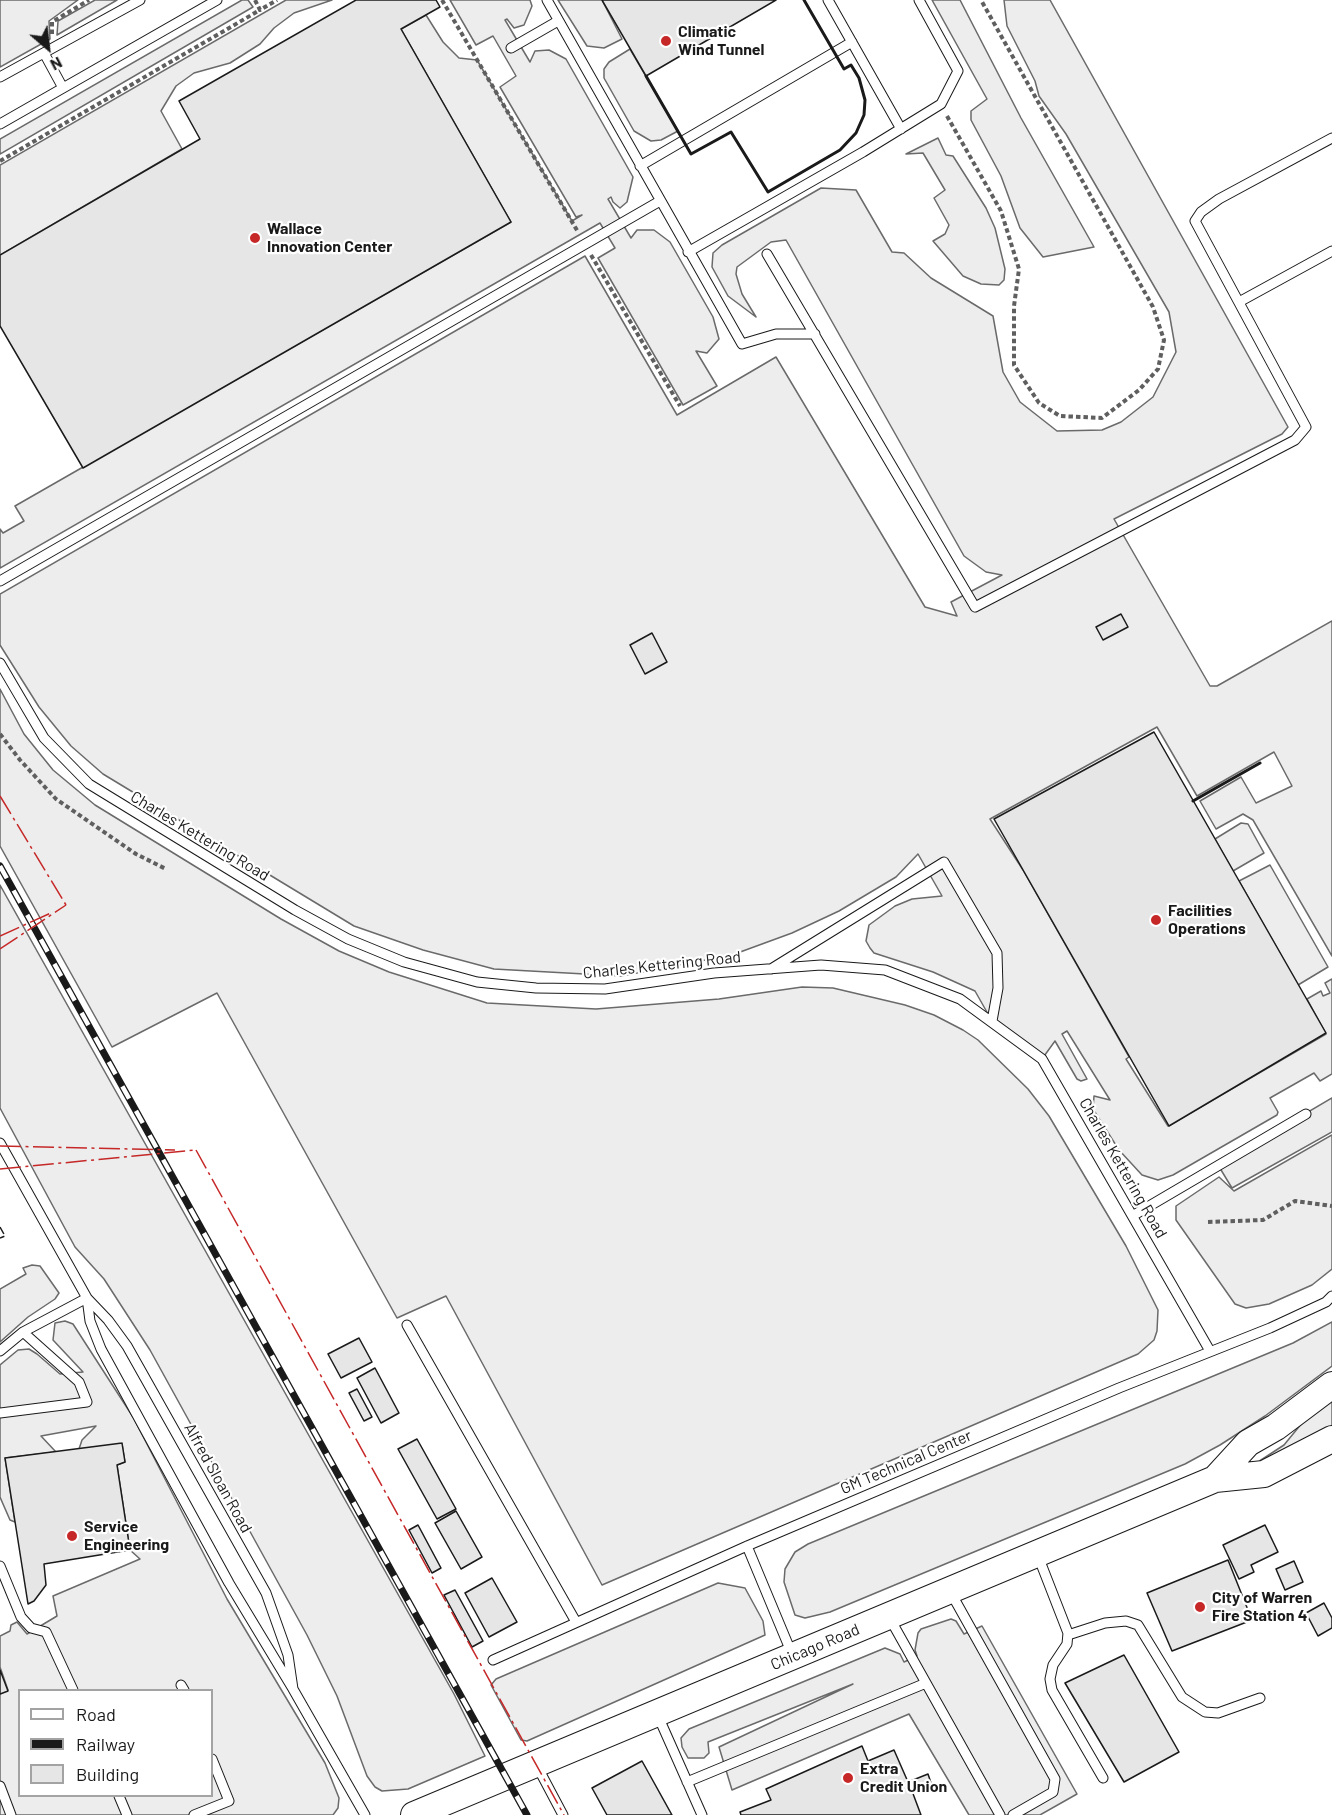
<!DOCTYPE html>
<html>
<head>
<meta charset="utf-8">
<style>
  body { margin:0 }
  #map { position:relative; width:1332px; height:1815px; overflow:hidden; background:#fff; font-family:Barlow,sans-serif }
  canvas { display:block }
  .legend { position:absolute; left:18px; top:1689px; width:195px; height:108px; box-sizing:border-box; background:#fff; border:2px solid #a3a3a3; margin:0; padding:8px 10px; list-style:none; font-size:18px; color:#1a1a1a }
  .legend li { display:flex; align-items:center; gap:12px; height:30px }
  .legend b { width:30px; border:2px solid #a3a3a3 }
  .north { position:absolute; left:18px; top:18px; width:60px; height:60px; -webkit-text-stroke:4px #fff; paint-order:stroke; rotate:152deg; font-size:16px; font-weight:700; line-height:24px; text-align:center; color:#1a1a1a }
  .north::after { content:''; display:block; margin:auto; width:21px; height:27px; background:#1a1a1a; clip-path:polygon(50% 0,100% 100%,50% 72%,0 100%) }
</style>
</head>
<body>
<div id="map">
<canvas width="1332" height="1815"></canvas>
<ul class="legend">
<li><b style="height:8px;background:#fff"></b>Road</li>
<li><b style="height:8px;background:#1a1a1a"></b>Railway</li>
<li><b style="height:16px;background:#e6e6e6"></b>Building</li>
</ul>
<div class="north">N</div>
</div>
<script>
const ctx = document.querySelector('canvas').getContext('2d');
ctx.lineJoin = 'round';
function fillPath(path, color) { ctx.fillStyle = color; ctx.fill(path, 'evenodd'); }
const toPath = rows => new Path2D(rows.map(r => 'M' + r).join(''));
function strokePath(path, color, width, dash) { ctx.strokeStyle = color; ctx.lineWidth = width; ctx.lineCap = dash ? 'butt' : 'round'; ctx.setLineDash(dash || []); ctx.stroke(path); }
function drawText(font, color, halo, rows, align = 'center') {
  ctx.font = font + ' Barlow,sans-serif'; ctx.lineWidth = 4.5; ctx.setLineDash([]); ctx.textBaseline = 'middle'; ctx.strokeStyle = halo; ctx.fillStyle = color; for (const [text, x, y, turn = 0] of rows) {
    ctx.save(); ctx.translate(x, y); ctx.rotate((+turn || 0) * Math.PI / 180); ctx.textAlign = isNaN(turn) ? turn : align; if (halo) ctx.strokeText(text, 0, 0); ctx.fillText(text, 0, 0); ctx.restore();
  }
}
const built = toPath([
  [0,0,78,0,49,21,50,39,0,67,0,0],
  [95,0,117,0,57,35,58,21,95,0],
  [242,0,248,0,253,7,0,154,0,139,242,0],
  [286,0,332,0,294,13,274,28,260,44,230,63,194,73,176,86,161,111,182,149,0,255,0,165,286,0],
  [450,0,530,0,532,6,524,25,514,28,507,19,505,20,530,62,535,51,549,50,566,59,633,177,627,202,620,208,613,202,611,197,608,199,631,238,637,230,654,230,670,242,713,317,719,339,707,353,696,351,717,386,683,405,598,258,615,248,600,223,0,568,0,529,3,533,24,521,15,506,511,222,401,29,426,15,443,42,459,58,477,60,572,221,582,215,576,217,500,87,516,76,493,36,476,45,450,0],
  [558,0,602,0,622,39,604,48,587,46,558,0],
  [932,0,960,0,1021,118,1094,247,1043,257,1020,228,1001,176,971,120,971,111,987,99,932,0],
  [1004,0,1050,0,1288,427,1282,434,1114,519,1210,686,1217,686,1332,621,1332,956,1253,820,1243,814,1216,829,1200,801,1241,777,1256,803,1292,786,1274,752,1197,796,1157,727,990,819,1023,870,1129,1057,1126,1059,1168,1126,1326,1034,1307,999,1321,991,1323,996,1330,993,1325,983,1332,979,1332,1074,1320,1081,1314,1073,1270,1098,1278,1112,1277,1115,1173,1175,1158,1180,1142,1175,1119,1150,1093,1109,1094,1096,1110,1100,1067,1031,1062,1034,1087,1079,1081,1081,1077,1079,1055,1041,1042,1059,992,1021,975,991,933,972,874,953,870,948,866,941,869,925,895,906,912,899,942,896,918,854,896,877,839,911,792,933,732,955,621,976,494,969,423,950,354,926,103,774,71,746,39,707,0,645,0,594,585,256,677,415,776,357,925,607,957,616,951,602,1002,575,986,572,964,556,786,240,771,242,737,267,736,274,742,294,756,317,728,296,712,267,713,253,722,245,821,188,856,190,892,252,904,253,931,278,993,316,1003,372,1020,402,1057,431,1102,430,1121,422,1153,397,1176,352,1169,312,1066,134,1039,96,1035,81,1007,26,1004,0],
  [630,49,678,131,661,140,651,141,634,131,604,78,604,69,609,62,630,49],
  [938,138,946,155,953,156,986,208,995,228,1005,269,1004,280,999,285,981,284,963,276,933,241,945,234,949,225,934,198,945,190,923,153,906,154,938,138],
  [0,689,24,734,53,770,95,805,281,919,339,951,389,972,487,1003,596,1009,719,999,802,987,833,988,905,1005,934,1015,963,1030,978,1040,1028,1089,1049,1116,1126,1246,1158,1310,1157,1331,1154,1340,1138,1354,602,1585,446,1296,397,1318,217,993,112,1047,0,846,0,689],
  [1241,823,1248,824,1264,853,1233,871,1215,839,1241,823],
  [1270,865,1328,967,1298,985,1239,881,1270,865],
  [0,885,454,1694,485,1756,408,1789,382,1791,375,1787,367,1776,337,1696,307,1635,150,1350,104,1279,75,1247,0,1108,0,885],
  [1332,1098,1332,1132,1232,1188,1218,1165,1332,1098],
  [1332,1135,1332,1269,1312,1285,1269,1304,1246,1308,1235,1304,1176,1220,1176,1206,1219,1177,1234,1191,1332,1135],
  [32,1265,40,1266,59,1293,55,1299,28,1317,0,1342,0,1289,26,1274,23,1268,32,1265],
  [65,1321,73,1324,133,1417,227,1599,325,1763,339,1798,338,1808,333,1815,0,1815,0,1694,8,1690,0,1667,0,1636,10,1631,11,1625,17,1622,27,1634,57,1616,53,1596,140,1559,130,1550,117,1465,125,1462,122,1444,79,1449,82,1440,96,1426,41,1436,56,1452,5,1458,15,1522,10,1520,0,1497,0,1365,18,1350,29,1349,37,1354,60,1374,83,1372,53,1340,55,1323,65,1321],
  [20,1690,212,1690,212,1796,20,1796,20,1690],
  [1332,1322,1332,1366,1265,1416,1220,1445,1185,1464,830,1612,805,1618,795,1615,784,1582,785,1569,795,1552,808,1544,1293,1343,1332,1322],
  [1332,1398,1332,1427,1262,1463,1258,1462,1284,1445,1307,1417,1332,1398],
  [718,1583,745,1588,763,1621,765,1635,527,1741,521,1740,491,1685,496,1679,718,1583],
  [951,1619,956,1621,964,1634,982,1626,1077,1794,1040,1815,969,1815,909,1714,732,1790,719,1747,853,1684,708,1742,709,1753,704,1758,688,1758,682,1747,681,1738,689,1729,885,1648,900,1654,904,1662,917,1656,915,1650,918,1633,921,1629,951,1619]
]);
const building = toPath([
  [356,0,436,0,440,7,401,29,511,222,83,468,0,326,0,255,200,139,179,101,356,0],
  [602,0,776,0,646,76,602,0],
  [1121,614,1128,627,1103,640,1096,627,1121,614],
  [652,633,667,662,645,674,630,645,652,633],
  [1154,732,1326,1033,1169,1126,994,819,1154,732],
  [359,1338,372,1362,341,1378,328,1354,359,1338],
  [375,1368,399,1413,381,1423,357,1378,375,1368],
  [357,1389,372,1417,364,1421,349,1393,357,1389],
  [417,1439,456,1509,437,1519,398,1449,417,1439],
  [122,1443,125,1462,117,1465,130,1550,44,1564,46,1585,34,1601,28,1604,5,1458,122,1443],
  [456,1511,482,1557,461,1569,435,1523,456,1511],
  [418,1525,441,1568,432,1573,409,1530,418,1525],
  [1265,1525,1278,1552,1251,1565,1254,1572,1239,1579,1223,1545,1265,1525],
  [1228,1560,1252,1620,1172,1651,1147,1593,1228,1560],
  [1294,1561,1303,1582,1285,1590,1276,1569,1294,1561],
  [492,1578,517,1622,489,1637,465,1593,492,1578],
  [455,1590,483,1641,472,1647,444,1595,455,1590],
  [1324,1603,1332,1618,1332,1628,1318,1636,1306,1613,1324,1603],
  [1124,1655,1179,1752,1124,1782,1065,1683,1124,1655],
  [0,1670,8,1691,0,1694,0,1670],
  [862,1746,868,1761,894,1750,908,1782,928,1774,931,1783,912,1791,921,1815,741,1815,740,1812,771,1800,766,1789,862,1746],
  [642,1761,672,1815,607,1815,592,1788,642,1761]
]);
const path = toPath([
  [255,0,260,10,277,0],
  [442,0,578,232],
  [52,34,52,22,89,0],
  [947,116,1001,211,1019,269,1014,306,1014,365,1039,403,1060,416,1102,418,1139,390,1158,369,1164,340,1153,307,981,0],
  [0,161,260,10],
  [591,255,680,406],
  [0,734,20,760,56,799,136,854,166,869],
  [1208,1222,1263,1220,1295,1201,1332,1206]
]);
const lane = toPath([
  [547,0,742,344,776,334,815,334],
  [828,0,901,129],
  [511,48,558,21],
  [44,53,63,88],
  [0,77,140,0],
  [0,124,217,0],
  [640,166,852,42],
  [688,252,863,152,941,104,958,71,919,0],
  [767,254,975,607,1295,440,1306,427,1195,221,1201,212,1219,199,1332,138],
  [1239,302,1332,251],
  [0,581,660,201],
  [0,663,44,738,89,784,295,910,348,939,404,962,477,982,536,988,605,989,714,973,821,965,885,970,960,999,1042,1059,1210,1351],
  [771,969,944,862,997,953,998,988,992,1021],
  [0,1143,87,1298,108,1320,127,1346,266,1593,288,1655,293,1689,229,1583,101,1349,90,1321,87,1298],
  [1134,1215,1306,1114],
  [407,1325,576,1622],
  [0,1351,23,1332,87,1298],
  [0,1413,87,1402,79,1382,23,1332],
  [747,1546,792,1654],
  [1038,1556,1068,1633,1067,1644,1053,1665,1050,1679,1052,1690,1103,1778],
  [0,1566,21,1617,31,1628,46,1632,73,1690],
  [951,1593,1055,1779,1053,1792,1013,1815],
  [889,1617,1000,1815],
  [1068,1635,1105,1623,1126,1621,1138,1625,1182,1697,1205,1712,1218,1713,1260,1698],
  [493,1660,747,1546,1119,1388,1270,1328,1326,1302,1332,1296],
  [181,1685,184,1690],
  [293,1689,365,1815],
  [658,1716,702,1815],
  [537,1766,563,1815],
  [687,1782,926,1683],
  [0,1786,11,1815],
  [119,1796,127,1815],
  [194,1815,229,1801,212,1759]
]);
const secondary = toPath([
  [1215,1479,1248,1443,1276,1427,1332,1385],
  [414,1815,1215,1479,1264,1474,1332,1439]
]);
const rail = toPath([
  [0,866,527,1815]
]);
const fence = toPath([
  [0,1227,5,1236,0,1238]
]);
const wall = toPath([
  [646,76,691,154,731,132,768,192,840,150,856,133,864,115,865,100,859,78,851,65,844,69,804,0],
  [1193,801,1260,763]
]);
const power = toPath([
  [0,796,66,905],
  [0,936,53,912],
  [0,949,66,905],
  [0,1146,175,1150],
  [196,1150,564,1815],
  [0,1169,196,1150]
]);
const markers = [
  [666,41,6,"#c62828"],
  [255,238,6,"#c62828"],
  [1156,920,6,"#c62828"],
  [72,1536,6,"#c62828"],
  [1200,1607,6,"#c62828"],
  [848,1778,6,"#c62828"]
];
const poiNames = [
  ["Climatic",678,32],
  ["Wind Tunnel",678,50],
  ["Wallace",267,229],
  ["Innovation Center",267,247],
  ["Facilities",1168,911],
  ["Operations",1168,929],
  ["Service",84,1527],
  ["Engineering",84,1545],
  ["City of Warren",1212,1598],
  ["Fire Station 4",1212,1616],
  ["Extra",860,1769],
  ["Credit Union",860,1787]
];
const streetNames = [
  ["Charles Kettering Road",200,836,31],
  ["Charles Kettering Road",662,965,-6],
  ["Charles Kettering Road",1123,1168,60],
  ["GM Technical Center",906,1462,-23],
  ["Alfred Sloan Road",218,1478,61],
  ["Chicago Road",815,1647,-23]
];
fillPath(built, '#ededed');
strokePath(built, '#6a6a6a', 1.5);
fillPath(building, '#e6e6e6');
strokePath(building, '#1a1a1a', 1.5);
strokePath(lane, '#1a1a1a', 11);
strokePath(secondary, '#1a1a1a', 28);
strokePath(path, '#5f5f5f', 4, [4.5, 3]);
strokePath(lane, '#fff', 9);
strokePath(secondary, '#fff', 26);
strokePath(rail, '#1a1a1a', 7);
strokePath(rail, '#fff', 4.5, [14]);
strokePath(fence, '#1a1a1a', 1.5, [8, 3]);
strokePath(wall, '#1a1a1a', 3);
strokePath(power, '#c62828', 1.5, [21, 4.5, 3, 4.5]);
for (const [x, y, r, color] of markers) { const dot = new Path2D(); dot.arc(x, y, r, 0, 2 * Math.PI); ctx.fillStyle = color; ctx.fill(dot); strokePath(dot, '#fff', 2); }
drawText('bold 16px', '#1a1a1a', '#fff', poiNames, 'left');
drawText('16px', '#1a1a1a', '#fff', streetNames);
</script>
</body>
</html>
